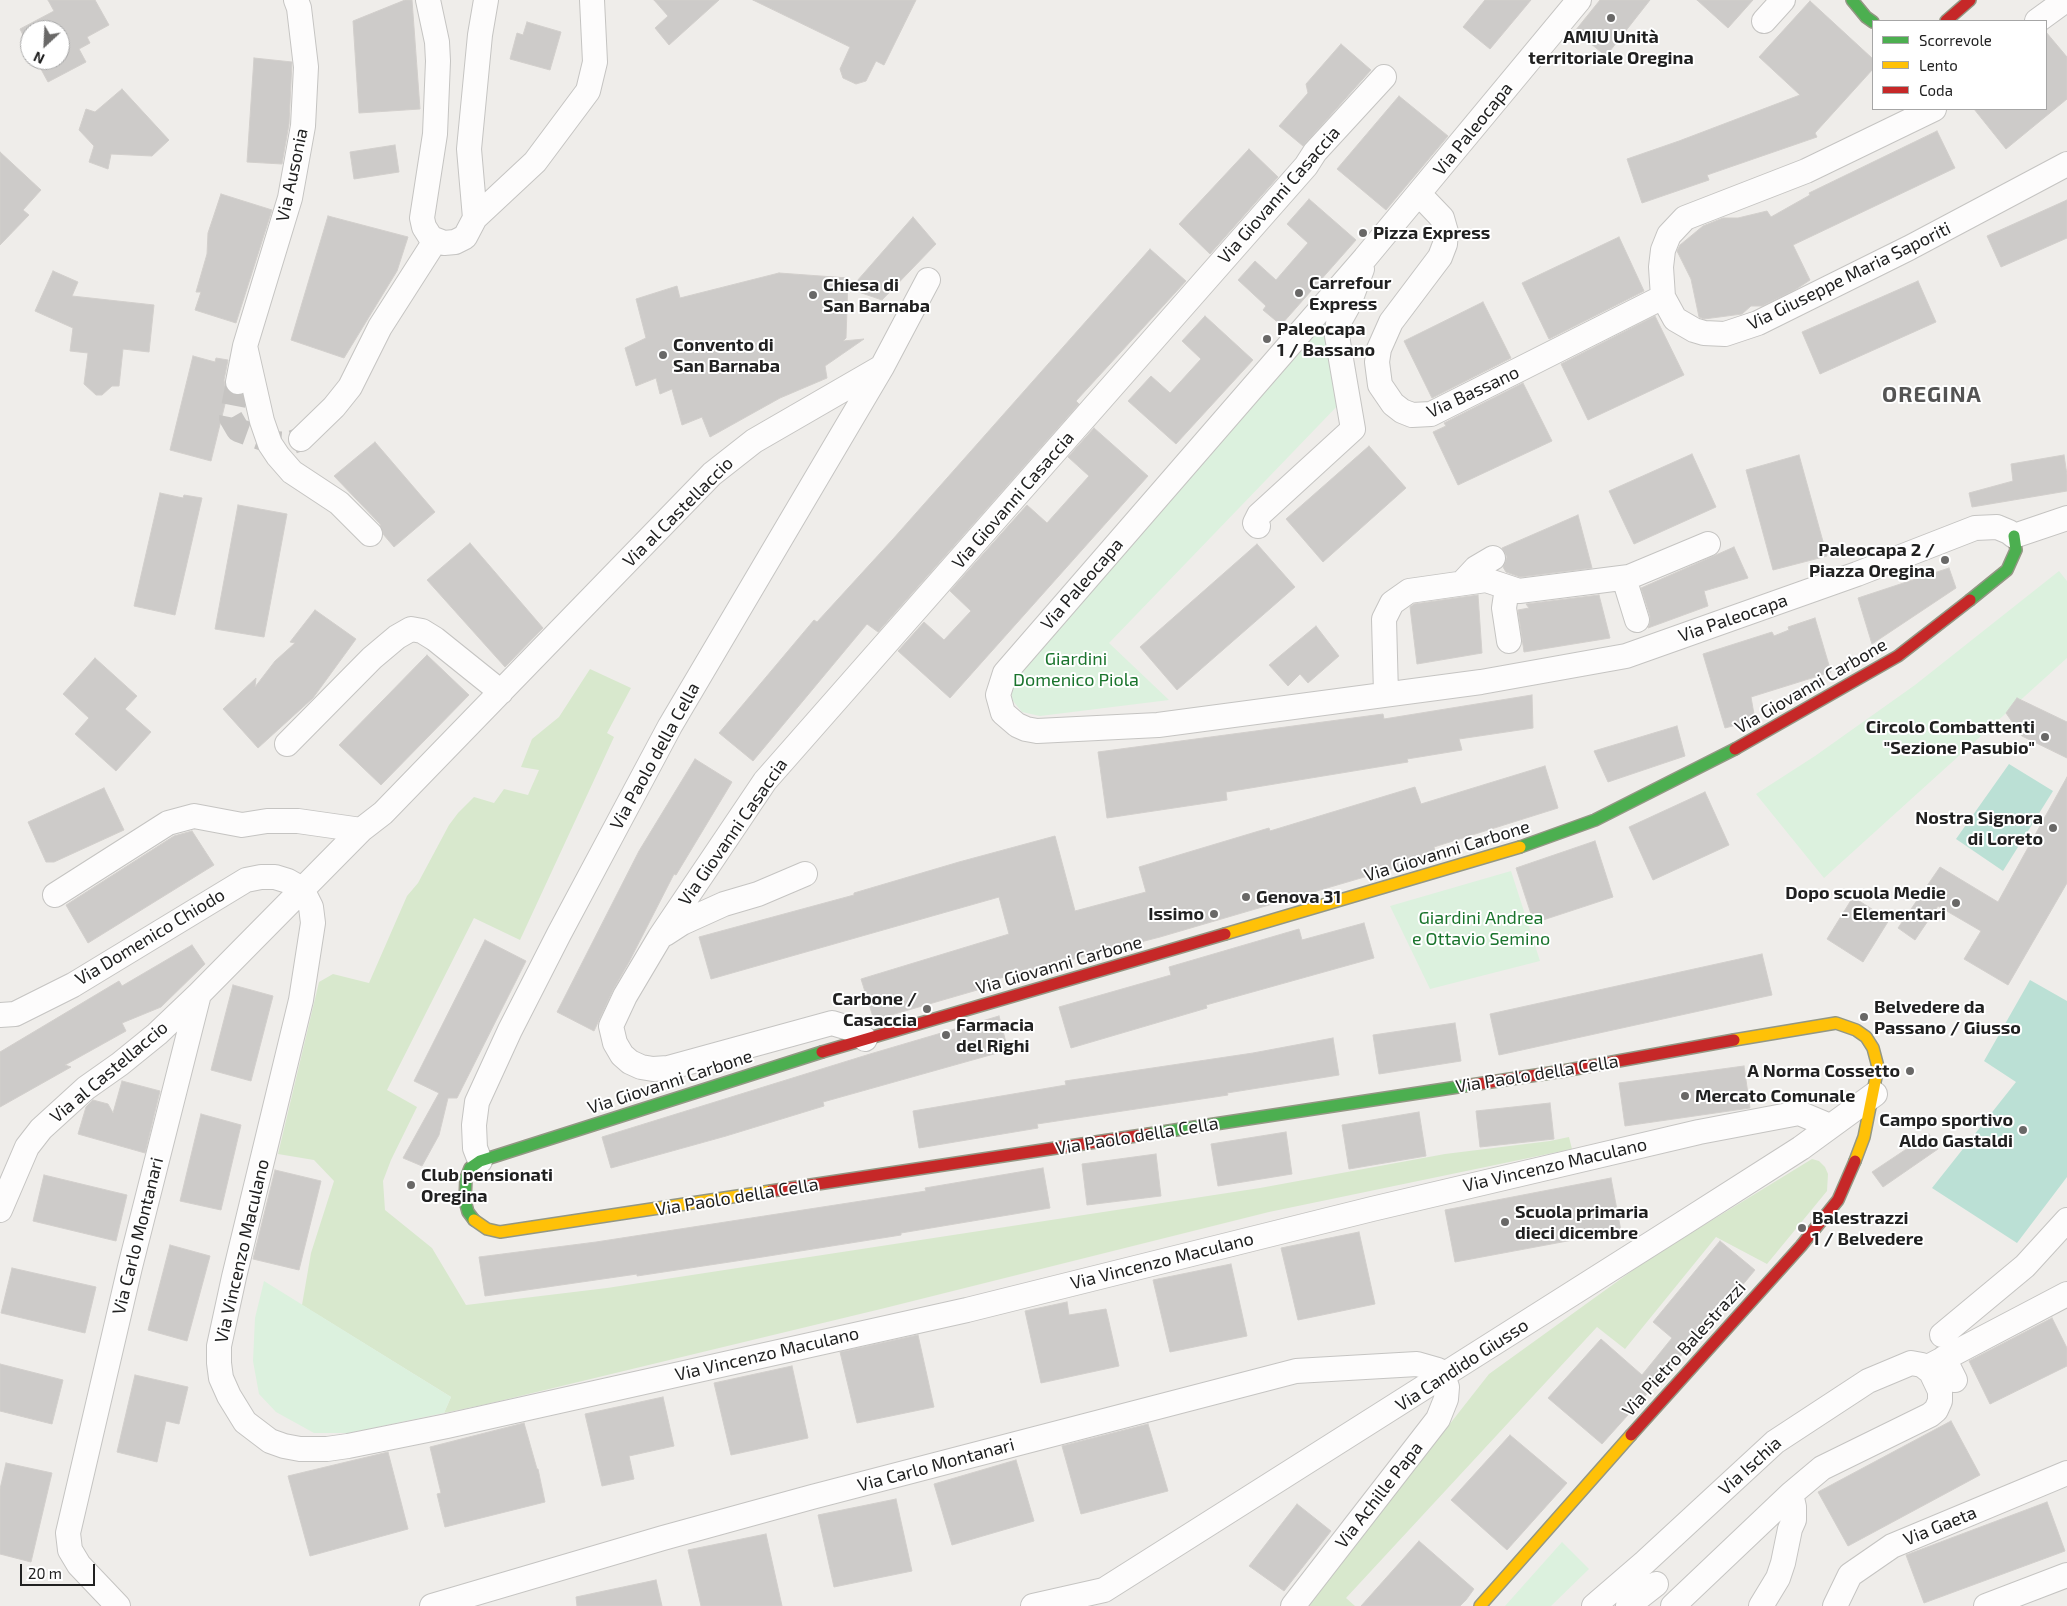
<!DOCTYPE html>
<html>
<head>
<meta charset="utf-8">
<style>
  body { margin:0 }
  #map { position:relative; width:2067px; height:1606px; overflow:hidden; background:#efedea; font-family:"Exo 2",sans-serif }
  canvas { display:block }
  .legend { position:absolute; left:1872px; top:20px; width:175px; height:90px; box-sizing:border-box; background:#fff; border:1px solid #a6a6a6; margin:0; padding:6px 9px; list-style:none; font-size:15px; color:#212121 }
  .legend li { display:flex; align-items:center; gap:10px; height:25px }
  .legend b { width:25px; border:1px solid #a6a6a6 }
  .north { position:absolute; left:20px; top:20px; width:50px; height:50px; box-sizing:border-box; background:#fff; border:1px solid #a6a6a6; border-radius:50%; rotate:205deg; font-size:14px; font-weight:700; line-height:20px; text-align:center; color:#212121 }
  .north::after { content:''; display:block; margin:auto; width:18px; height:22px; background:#696867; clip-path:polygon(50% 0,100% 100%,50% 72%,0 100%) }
  .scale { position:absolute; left:20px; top:1564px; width:75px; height:22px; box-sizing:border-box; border:2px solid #212121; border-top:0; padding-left:6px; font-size:15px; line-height:18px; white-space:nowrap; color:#212121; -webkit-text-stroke:4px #fff; paint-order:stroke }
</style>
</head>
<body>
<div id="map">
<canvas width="2067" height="1606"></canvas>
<ul class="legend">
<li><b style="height:6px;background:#4caf50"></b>Scorrevole</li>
<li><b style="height:6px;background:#ffc107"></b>Lento</li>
<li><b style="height:6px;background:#c62828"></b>Coda</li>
</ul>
<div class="north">N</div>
<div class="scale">20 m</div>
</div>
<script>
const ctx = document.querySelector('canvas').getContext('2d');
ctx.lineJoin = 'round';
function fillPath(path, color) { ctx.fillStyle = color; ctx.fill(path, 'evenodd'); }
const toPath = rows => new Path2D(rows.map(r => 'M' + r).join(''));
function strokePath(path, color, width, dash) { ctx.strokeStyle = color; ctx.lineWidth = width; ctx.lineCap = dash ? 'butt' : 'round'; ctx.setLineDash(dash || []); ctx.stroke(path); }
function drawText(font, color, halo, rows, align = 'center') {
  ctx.font = font + ' "Exo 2",sans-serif'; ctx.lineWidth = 4; ctx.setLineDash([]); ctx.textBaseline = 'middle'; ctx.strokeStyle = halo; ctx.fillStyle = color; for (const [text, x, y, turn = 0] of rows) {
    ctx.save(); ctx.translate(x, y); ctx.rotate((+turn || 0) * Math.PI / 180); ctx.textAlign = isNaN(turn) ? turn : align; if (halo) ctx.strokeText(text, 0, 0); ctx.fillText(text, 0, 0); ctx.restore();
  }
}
const grass = toPath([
  [590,669,631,688,607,733,614,737,520,940,474,918,387,1090,417,1107,391,1160,383,1181,385,1210,432,1248,466,1305,607,1288,1260,1188,1445,1154,1550,1141,1569,1137,1572,1149,1269,1212,885,1308,487,1404,444,1413,451,1397,302,1305,311,1253,334,1181,314,1160,278,1154,319,982,333,974,369,983,407,896,418,883,449,825,458,813,474,797,494,803,504,789,528,795,539,770,521,767,532,739,559,717],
  [1812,1159,1819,1161,1825,1167,1828,1174,1827,1191,1767,1264,1716,1237,1625,1349,1597,1327,1346,1598,1355,1606,1307,1606,1489,1374,1647,1260]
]);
const park = toPath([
  [1327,321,1344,399,1109,643,1169,700,1040,716,1022,712,1013,701,1010,688,1015,675],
  [2059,571,2067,581,2067,658,1824,878,1756,794,1815,756,1915,685],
  [1511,871,1540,961,1430,989,1390,906],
  [264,1281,451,1397,444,1413,349,1433,314,1433,276,1412,259,1394,253,1361,255,1318],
  [1562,1542,1589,1569,1551,1606,1505,1606]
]);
const pitch = toPath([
  [2009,764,2053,791,2003,871,1956,839],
  [2030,980,2067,1001,2067,1177,2017,1243,1932,1188,2016,1082,1984,1061]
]);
const building = toPath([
  [48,0,95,0,109,25,87,37,90,43,79,49,86,62,48,82,36,60,60,60,60,30,30,30,30,49,20,29,54,11,48,0],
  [405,0,412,0,420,109,359,113,353,21,405,0],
  [654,0,719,0,669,45,655,28,668,16,654,0],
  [753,0,916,0,884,65,876,61,866,81,856,84,843,78,840,69,850,47,753,0],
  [1485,0,1531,0,1490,49,1463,27,1485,0],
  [1600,0,1650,0,1606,56,1575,31,1600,0],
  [1697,0,1753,0,1728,28,1697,0],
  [1810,1,1873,59,1873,69,1815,133,1817,137,1707,175,1709,180,1642,203,1627,159,1679,141,1800,95,1759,57,1810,1],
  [527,22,561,32,550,70,510,59,517,33,523,35,527,22],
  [2046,32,2067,57,2067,99,2006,149,1974,109,2046,109,2046,32],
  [1341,44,1371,70,1303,146,1279,126,1308,93,1306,84,1341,44],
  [254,58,292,62,289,124,282,164,247,162,254,58],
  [122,89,169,140,152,156,111,154,108,169,89,162,94,146,79,130,86,109,95,112,122,89],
  [1399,96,1448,136,1386,210,1337,169,1399,96],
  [1937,131,1955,168,1793,245,1810,280,1795,290,1762,306,1751,306,1742,314,1704,319,1699,317,1691,279,1677,251,1680,245,1703,226,1723,218,1738,218,1767,211,1771,217,1810,195,1809,193,1937,131],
  [395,145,399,172,354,179,350,152,395,145],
  [1249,149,1278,177,1210,254,1179,224,1249,149],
  [0,152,41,190,23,210,29,215,0,245,0,152],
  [221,194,272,210,236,323,195,310,201,292,196,292,207,254,208,233,221,194],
  [1309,199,1356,240,1281,325,1263,310,1266,306,1238,280,1255,261,1276,280,1308,243,1287,224,1309,199],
  [2067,200,2067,238,2001,267,1987,236,2067,200],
  [328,216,408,237,397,271,344,358,291,340,328,216],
  [913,217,936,244,882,300,850,289,913,217],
  [1619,237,1644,291,1549,339,1522,283,1619,237],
  [1150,249,1186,281,1076,401,1079,404,878,632,867,624,753,761,719,733,814,620,817,622,893,539,1150,249],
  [53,271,78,282,72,296,154,305,149,352,123,349,119,386,112,386,102,395,96,395,84,384,88,353,70,351,73,328,35,311,53,271],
  [779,273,848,278,846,338,843,341,864,339,825,366,827,378,780,398,710,437,702,417,682,425,672,389,660,394,656,378,636,386,625,348,646,338,636,299,677,286,680,298,779,273],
  [1918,281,1936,322,1820,374,1802,332,1918,281],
  [1483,302,1511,358,1432,398,1404,341,1483,302],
  [1205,316,1253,360,1176,444,1128,401,1151,376,1170,393,1201,359,1182,341,1205,316],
  [1655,316,1684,375,1588,420,1561,364,1655,316],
  [193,356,215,362,216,358,228,360,224,380,225,386,228,392,211,461,170,450,193,356],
  [1523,383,1552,441,1458,485,1433,432,1446,426,1444,423,1523,383],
  [1094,428,1148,476,950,698,898,651,924,622,944,640,971,611,950,591,1027,505,1047,523,1089,476,1068,457,1094,428],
  [375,442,435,512,394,547,383,534,380,524,334,476,375,442],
  [1369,446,1406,488,1323,562,1286,519,1369,446],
  [1692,454,1716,507,1634,544,1609,491,1692,454],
  [1799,455,1827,556,1773,570,1746,470,1799,455],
  [2064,455,2067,475,2067,491,1972,507,1969,493,2013,481,2011,464,2064,455],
  [160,493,183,498,184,495,202,498,175,615,134,606,160,493],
  [238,505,287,514,264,637,215,629,238,505],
  [1578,515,1592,568,1520,577,1506,572,1503,567,1507,557,1502,548,1578,515],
  [470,543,543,628,505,667,427,580,470,543],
  [1257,544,1295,587,1177,690,1140,647,1257,544],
  [1734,547,1748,578,1704,591,1708,606,1648,628,1650,623,1650,616,1641,588,1734,547],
  [1949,568,1956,588,1872,644,1858,598,1949,568],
  [1478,595,1482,653,1417,664,1410,607,1414,604,1478,595],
  [1599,595,1610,638,1524,652,1518,610,1529,608,1526,604,1599,595],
  [315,610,356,639,313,698,258,748,223,709,256,678,255,687,275,661,295,643,290,642,315,610],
  [1815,618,1831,672,1751,697,1755,720,1725,728,1703,654,1772,632,1774,636,1789,630,1788,627,1815,618],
  [1316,626,1339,656,1308,683,1300,674,1288,686,1269,665,1316,626],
  [427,655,469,695,381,785,339,745,427,655],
  [95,658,137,696,125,709,151,732,116,771,75,734,89,718,63,694,95,658],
  [1532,695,1533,728,1459,739,1462,750,1407,759,1408,762,1226,792,1227,800,1107,818,1098,752,1383,714,1384,719,1532,695],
  [2017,698,2067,722,2067,758,2022,736,2006,713,2017,698],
  [1677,726,1685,756,1608,782,1594,751,1677,726],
  [695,759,732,782,676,875,674,874,629,962,613,990,594,1031,557,1012,639,851,695,759],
  [1545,766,1558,808,1434,847,1436,856,1160,937,989,981,991,986,874,1020,861,979,1009,934,999,897,711,979,699,937,854,895,854,893,959,862,1055,836,1075,911,1146,892,1139,867,1269,828,1270,831,1415,787,1421,804,1545,766],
  [2067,777,2067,883,2008,985,1964,959,1981,931,1938,906,1915,940,1898,928,1940,867,1998,902,2067,777],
  [104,788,124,830,54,862,46,862,28,822,104,788],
  [1705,792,1729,845,1653,880,1629,827,1705,792],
  [192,831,214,865,88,943,66,905,174,836,192,831],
  [1595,841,1613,897,1534,923,1516,868,1595,841],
  [1853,897,1889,920,1863,962,1827,939,1853,897],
  [1364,923,1374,958,1206,1005,1207,1008,1071,1048,1059,1007,1171,975,1169,967,1299,929,1302,940,1364,923],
  [485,940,526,961,457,1098,448,1098,439,1135,422,1166,403,1158,439,1093,414,1081,485,940],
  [192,945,205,964,161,1007,122,1023,126,1031,65,1065,71,1067,0,1107,0,1052,119,981,122,986,192,945],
  [1762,954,1772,995,1499,1055,1490,1014,1762,954],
  [233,985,273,996,251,1081,211,1070,233,985],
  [999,1016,1008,1050,823,1102,824,1106,726,1136,611,1168,602,1137,870,1054,999,1016],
  [1455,1023,1461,1061,1379,1074,1373,1035,1455,1023],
  [1333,1038,1339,1075,1227,1093,1228,1095,1037,1124,1038,1128,919,1148,913,1111,1066,1085,1065,1081,1253,1053,1333,1038],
  [1744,1066,1750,1108,1625,1126,1619,1083,1744,1066],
  [122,1081,160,1091,145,1153,78,1134,86,1107,93,1100,108,1104,113,1113,122,1081],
  [1550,1103,1554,1139,1480,1147,1476,1111,1550,1103],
  [1419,1112,1426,1156,1349,1169,1342,1125,1419,1112],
  [201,1114,241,1125,221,1210,180,1201,201,1114],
  [1286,1132,1292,1174,1218,1186,1211,1144,1286,1132],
  [1929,1134,1938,1149,1883,1187,1872,1172,1929,1134],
  [1156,1154,1161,1196,1087,1205,1082,1164,1156,1154],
  [1043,1168,1050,1208,901,1233,901,1235,756,1258,637,1276,637,1274,485,1296,479,1257,596,1242,926,1191,925,1188,1043,1168],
  [275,1170,321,1181,299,1270,253,1259,275,1170],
  [44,1175,127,1195,116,1241,33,1221,44,1175],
  [1611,1178,1621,1231,1455,1262,1445,1210,1611,1178],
  [1359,1232,1375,1304,1298,1320,1281,1248,1359,1232],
  [1720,1241,1755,1270,1721,1311,1602,1444,1548,1398,1601,1339,1642,1375,1672,1338,1653,1322,1720,1241],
  [170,1245,210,1256,187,1341,148,1330,170,1245],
  [1231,1264,1247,1336,1170,1352,1153,1280,1231,1264],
  [12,1268,96,1287,85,1333,1,1313,12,1268],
  [1067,1302,1069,1315,1106,1309,1119,1366,1041,1383,1025,1311,1067,1302],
  [2052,1318,2067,1348,2067,1366,1990,1404,1969,1361,2052,1318],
  [918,1335,934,1407,857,1423,840,1352,918,1335],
  [0,1364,63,1380,52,1424,0,1411,0,1364],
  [792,1366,808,1438,731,1455,714,1383,792,1366],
  [135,1375,188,1387,179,1424,166,1421,157,1462,117,1452,135,1375],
  [663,1397,674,1446,629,1456,634,1479,602,1486,585,1414,663,1397],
  [1951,1421,1980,1475,1848,1546,1818,1492,1951,1421],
  [524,1423,537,1469,538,1469,545,1502,445,1527,437,1494,441,1493,430,1447,524,1423],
  [1148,1424,1168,1491,1081,1514,1062,1446,1148,1424],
  [1510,1435,1567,1483,1507,1550,1451,1500,1510,1435],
  [388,1452,408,1529,310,1556,288,1476,388,1452],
  [1016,1460,1034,1521,952,1545,934,1484,1016,1460],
  [6,1463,52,1473,31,1562,0,1554,0,1489,6,1463],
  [896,1499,912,1571,834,1587,818,1515,896,1499],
  [2047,1502,2065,1551,1924,1603,1906,1555,2047,1502],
  [1297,1504,1331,1531,1284,1591,1249,1566,1297,1504],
  [766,1534,782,1606,701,1606,688,1550,766,1534],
  [1419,1541,1474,1589,1466,1600,1460,1606,1361,1606,1419,1541],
  [656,1580,662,1606,577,1606,576,1597,656,1580]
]);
const streetTunnel = toPath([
  [238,382,231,418,238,430,274,443,287,444,301,439]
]);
const street = toPath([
  [428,0,437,42,438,61,435,134,422,218,424,227,431,238,444,243,455,242,465,237,475,218,469,149,480,35,486,0],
  [1579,0,1365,258,1005,673,998,695,1003,713,1017,725,1026,729,1037,731,1158,725,1481,682,1626,656,1857,574,1975,528,1997,527,2009,532,2014,536,2067,518],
  [1764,21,1783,0],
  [2037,21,2066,0],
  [1934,109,1806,171,1685,218,1669,235,1663,250,1661,267,1663,297,1675,319,1694,330,1704,333,1725,334,1758,323,1909,248,2067,164],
  [1419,194,1442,218,1446,232,1445,244,1440,257,1391,322,1379,349,1377,362,1380,385,1393,404,1402,411,1412,415,1431,414,1663,297],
  [475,218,535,162,588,91,595,62,592,0],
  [245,346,290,198,303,126,306,67,299,8,296,0],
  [238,382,245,346,262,421,270,444,278,456,292,472,339,503,370,534],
  [301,439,334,407,350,387,380,327,435,241],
  [1258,526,1255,523,1259,515,1353,429,1337,336,1338,324,1348,306,1362,269],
  [1624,578,1637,620],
  [1462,583,1476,568,1493,558],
  [1507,588,1504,608,1509,641],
  [1386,694,1384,619,1392,603,1409,591,1486,580,1519,591,1629,577,1708,544],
  [287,744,372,658,397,637,411,629,422,631,435,639,501,692],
  [55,895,168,823,194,816,242,825,267,821,298,821,361,830],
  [665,934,682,923,724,904,758,894,805,874],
  [0,1015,15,1014,73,985,246,880,261,877,275,877,288,881,302,889,311,907,313,923,301,1000,234,1277,219,1346,219,1363,221,1378,229,1396,245,1422,270,1441,284,1446,300,1449,327,1449,348,1446,447,1426,967,1310,1372,1209,1699,1132,1799,1113,1830,1126],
  [865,1039,852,1029,832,1023,668,1068,653,1069,641,1067,630,1062,622,1055,615,1043,611,1026,625,996,660,937,765,781,1306,166,1315,152,1384,77],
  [480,1161,475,1148,474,1125,477,1102,510,1030,559,934,670,726,882,367,928,280],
  [0,1210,27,1147,41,1129,86,1088,120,1064,157,1034,199,994],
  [1942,1335,2025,1266,2067,1220],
  [1944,1358,1955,1380],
  [1926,1368,2067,1294],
  [118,1606,79,1565,70,1550,68,1533,130,1267,199,994,361,830,383,813,712,474,754,441,882,367],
  [432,1606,663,1538,812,1497,1296,1371,1417,1364,1438,1370,1443,1376,1447,1387,1446,1399,1438,1419,1293,1606],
  [1033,1606,1104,1590,1682,1224,1801,1148,1875,1094],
  [1594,1606,1645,1562,1775,1442,1868,1381,1911,1363,1922,1365,1931,1372,1940,1391,1940,1401,1936,1410,1930,1415,1822,1468,1791,1494,1673,1606],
  [1628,1606,1656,1584],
  [1761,1606,1778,1578,1783,1563,1790,1529,1794,1520,1794,1507,1791,1494],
  [1835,1606,1850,1575,1892,1546,2067,1473],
  [1986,1606,2067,1575]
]);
const fast = toPath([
  [1852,0,1866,17,1873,22],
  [1970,600,2007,570,2016,550,2014,536],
  [1520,847,1595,820,1735,749],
  [1149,1134,1471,1085],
  [474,1220,468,1212,465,1201,466,1178,470,1168,480,1161,822,1052]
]);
const slow = toPath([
  [1225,934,1520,847],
  [1734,1040,1836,1023,1856,1030,1866,1037,1873,1048,1878,1067,1864,1137,1855,1161],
  [474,1220,487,1229,500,1232,771,1191],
  [1480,1606,1631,1435]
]);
const jam = toPath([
  [1946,21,1970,0],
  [1735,749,1898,656,1970,600],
  [822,1052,1225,934],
  [1471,1085,1563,1071,1734,1040],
  [771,1191,1149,1134],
  [1631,1435,1801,1246,1838,1200,1855,1161]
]);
const markers = [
  [1611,18,5,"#696867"],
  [1363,233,5,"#696867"],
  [1299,293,5,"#696867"],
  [813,295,5,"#696867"],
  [1267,339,5,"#696867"],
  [663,355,5,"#696867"],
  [1945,560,5,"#696867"],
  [2045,737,5,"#696867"],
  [2053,828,5,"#696867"],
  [1246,897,5,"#696867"],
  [1956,903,5,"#696867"],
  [1214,914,5,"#696867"],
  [927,1009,5,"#696867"],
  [1864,1017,5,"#696867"],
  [946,1035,5,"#696867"],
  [1910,1071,5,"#696867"],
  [1685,1096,5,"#696867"],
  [2023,1130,5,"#696867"],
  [411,1185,5,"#696867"],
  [1505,1222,5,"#696867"],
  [1802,1228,5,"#696867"]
];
const poiNames = [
  ["AMIU Unità",1611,37,"center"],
  ["territoriale Oregina",1611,58,"center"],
  ["Pizza Express",1373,233],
  ["Carrefour",1309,283],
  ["Express",1309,304],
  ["Chiesa di",823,285],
  ["San Barnaba",823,306],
  ["Paleocapa",1277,329],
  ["1 / Bassano",1277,350],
  ["Convento di",673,345],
  ["San Barnaba",673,366],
  ["Paleocapa 2 /",1935,550,"right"],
  ["Piazza Oregina",1935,571,"right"],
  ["Circolo Combattenti",2035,727,"right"],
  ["\"Sezione Pasubio\"",2035,748,"right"],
  ["Nostra Signora",2043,818,"right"],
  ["di Loreto",2043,839,"right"],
  ["Dopo scuola Medie",1946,893,"right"],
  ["- Elementari",1946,914,"right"],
  ["Genova 31",1256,897],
  ["Issimo",1204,914,"right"],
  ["Carbone /",917,999,"right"],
  ["Casaccia",917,1020,"right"],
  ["Belvedere da",1874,1007],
  ["Passano / Giusso",1874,1028],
  ["Farmacia",956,1025],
  ["del Righi",956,1046],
  ["A Norma Cossetto",1900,1071,"right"],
  ["Mercato Comunale",1695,1096],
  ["Campo sportivo",2013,1120,"right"],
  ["Aldo Gastaldi",2013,1141,"right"],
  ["Club pensionati",421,1175],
  ["Oregina",421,1196],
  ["Scuola primaria",1515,1212],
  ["dieci dicembre",1515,1233],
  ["Balestrazzi",1812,1218],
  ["1 / Belvedere",1812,1239]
];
const streetNames = [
  ["Via Paleocapa",1473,129,-51],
  ["Via Ausonia",292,175,-78],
  ["Via Giovanni Casaccia",1279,195,-49],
  ["Via Giuseppe Maria Saporiti",1849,276,-26],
  ["Via Bassano",1473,392,-25],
  ["Via Giovanni Casaccia",1013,500,-49],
  ["Via al Castellaccio",678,512,-45],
  ["Via Paleocapa",1082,584,-49],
  ["Via Paleocapa",1733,618,-19],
  ["Via Giovanni Carbone",1811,686,-30],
  ["Via Paolo della Cella",655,756,-61],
  ["Via Giovanni Casaccia",733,832,-55],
  ["Via Giovanni Carbone",1447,851,-17],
  ["Via Domenico Chiodo",150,937,-31],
  ["Via Giovanni Carbone",1059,965,-16],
  ["Via al Castellaccio",109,1072,-40],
  ["Via Paolo della Cella",1537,1074,-9],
  ["Via Giovanni Carbone",670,1082,-18],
  ["Via Paolo della Cella",1137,1136,-9],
  ["Via Vincenzo Maculano",1555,1165,-13],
  ["Via Paolo della Cella",737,1197,-9],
  ["Via Carlo Montanari",138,1236,-76],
  ["Via Vincenzo Maculano",242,1251,-77],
  ["Via Vincenzo Maculano",1162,1261,-14],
  ["Via Pietro Balestrazzi",1684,1349,-48],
  ["Via Vincenzo Maculano",767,1354,-13],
  ["Via Candido Giusso",1462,1365,-33],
  ["Via Carlo Montanari",936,1465,-15],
  ["Via Ischia",1750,1466,-42],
  ["Via Achille Papa",1379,1495,-52],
  ["Via Gaeta",1940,1526,-22]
];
const parkNames = [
  ["Giardini",1076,659],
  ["Domenico Piola",1076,680],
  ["Giardini Andrea",1481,918],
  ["e Ottavio Semino",1481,939]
];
const districtNames = [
  ["OREGINA",1932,395]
];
fillPath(grass, '#d8e8cd');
fillPath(park, '#dcf1de');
fillPath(pitch, '#bbe0d5');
fillPath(building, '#cdcbc9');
strokePath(building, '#d2cfcc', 1);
strokePath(streetTunnel, '#c6c4c2', 24, [24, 12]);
strokePath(street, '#c5c4c2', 26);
strokePath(fast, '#939784', 14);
strokePath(slow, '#939784', 14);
strokePath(jam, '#939784', 14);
strokePath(street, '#fdfcfc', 24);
strokePath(fast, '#4caf50', 11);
strokePath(slow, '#ffc107', 11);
strokePath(jam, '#c62828', 11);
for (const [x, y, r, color] of markers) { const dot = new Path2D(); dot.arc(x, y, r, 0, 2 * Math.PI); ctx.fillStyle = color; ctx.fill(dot); strokePath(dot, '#fff', 2); }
drawText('bold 18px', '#212121', '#fff', poiNames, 'left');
drawText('18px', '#212121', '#fff', streetNames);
drawText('18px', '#1a742d', '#fff', parkNames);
ctx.letterSpacing = '1px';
drawText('bold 22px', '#545454', '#fff', districtNames);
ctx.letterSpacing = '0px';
</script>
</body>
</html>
